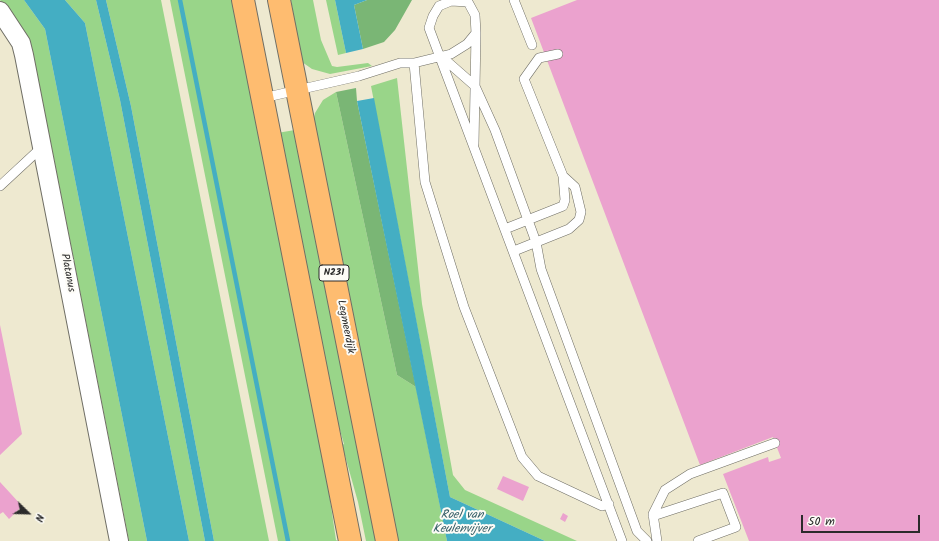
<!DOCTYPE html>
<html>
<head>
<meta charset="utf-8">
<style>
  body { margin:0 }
  #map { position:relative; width:939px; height:541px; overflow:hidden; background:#eee9d0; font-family:Kalam,sans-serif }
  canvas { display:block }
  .north { position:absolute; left:8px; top:493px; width:40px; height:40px; -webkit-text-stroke:3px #fdfcf7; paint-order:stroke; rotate:113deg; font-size:11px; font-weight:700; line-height:16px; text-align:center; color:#2b2b2b }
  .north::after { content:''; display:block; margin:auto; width:14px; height:18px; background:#2b2b2b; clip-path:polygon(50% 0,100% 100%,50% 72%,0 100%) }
  .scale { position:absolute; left:801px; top:515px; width:119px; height:18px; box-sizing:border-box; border:2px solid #2b2b2b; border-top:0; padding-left:5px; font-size:12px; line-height:14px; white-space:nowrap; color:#2b2b2b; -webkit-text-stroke:3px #fdfcf7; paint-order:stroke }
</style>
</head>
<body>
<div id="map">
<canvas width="939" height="541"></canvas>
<div class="north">N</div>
<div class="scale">50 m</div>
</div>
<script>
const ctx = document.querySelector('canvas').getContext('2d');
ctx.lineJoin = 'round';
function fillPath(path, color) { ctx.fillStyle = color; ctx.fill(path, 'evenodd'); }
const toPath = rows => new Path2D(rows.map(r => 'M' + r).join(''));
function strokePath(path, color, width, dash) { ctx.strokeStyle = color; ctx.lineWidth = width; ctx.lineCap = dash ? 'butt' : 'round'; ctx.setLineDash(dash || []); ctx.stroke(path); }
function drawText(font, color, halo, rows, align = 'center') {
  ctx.font = font + ' Kalam,sans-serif'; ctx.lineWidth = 4; ctx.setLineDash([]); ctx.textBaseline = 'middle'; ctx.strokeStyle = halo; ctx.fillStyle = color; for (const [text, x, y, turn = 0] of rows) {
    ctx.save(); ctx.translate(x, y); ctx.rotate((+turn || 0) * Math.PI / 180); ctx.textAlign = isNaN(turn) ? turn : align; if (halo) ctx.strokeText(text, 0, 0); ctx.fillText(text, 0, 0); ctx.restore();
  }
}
const green = toPath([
  [0,0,24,0,45,29,147,541,129,541,33,52,27,40],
  [65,0,96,0,120,100,205,541,189,541,85,23],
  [106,0,161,0,269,541,214,541,131,106],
  [170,0,233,0,331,491,329,493,336,540,338,541,278,541],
  [291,0,313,0,321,40,332,66,337,67,368,63,372,66,330,74,312,69,302,62],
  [326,0,335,0,346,53,338,55],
  [397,78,422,304,453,475,465,490,577,541,545,541,450,497,371,86],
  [336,92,397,375,416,387,447,541,395,541,313,121,315,113,323,100],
  [295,130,378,541,366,541,358,502,342,445,344,444,337,420,277,133]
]);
const forest = toPath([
  [367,0,412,0,395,30,384,42,363,49,354,5],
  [356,88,357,101,416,387,397,375,336,92]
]);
const water = toPath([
  [24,0,65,0,85,23,189,541,147,541,45,29],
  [96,0,106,0,131,106,214,541,205,541,120,100],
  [335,0,367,0,354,5,363,49,346,53],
  [374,98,450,497,545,541,447,541,357,101]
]);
const stream = toPath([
  [180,0,288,541]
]);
const building = toPath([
  [577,0,939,0,939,541,749,541,723,474,768,457,769,462,781,458,773,437,700,465,531,18],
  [0,325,22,434,0,455],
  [503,476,529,487,523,501,497,489],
  [0,482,22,506,9,519,3,512,0,514],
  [563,513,568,516,565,522,560,519]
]);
const service = toPath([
  [514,0,532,45],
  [468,2,451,1,439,6,433,16,429,28,622,541],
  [442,57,475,86,495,130,536,242,541,269,637,531,647,541],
  [414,63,425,182,464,307,522,457,538,476,602,506,609,504],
  [263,98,359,76,400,63,414,63,451,54,467,44,476,33,475,15,468,2],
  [474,144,476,33],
  [0,186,42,147],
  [505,229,563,206,565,200,563,176],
  [514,251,569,229,579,220,581,212,575,187,563,176,524,79,539,58,558,54],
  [653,516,723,493,736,527,698,541],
  [657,541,653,514,665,490,690,474,775,443]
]);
const minor = toPath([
  [0,11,21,43,24,55,119,541]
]);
const primary = toPath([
  [243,0,350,541],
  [279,0,387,541]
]);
const shields = [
  [334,273,30]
];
const shieldNames = [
  ["N231",334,273]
];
const streetNames = [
  ["Platanus",67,273,79],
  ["Legmeerdijk",345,327,79]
];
const waterNames = [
  ["Roel van",462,516],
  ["Keulenvijver",462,530]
];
fillPath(green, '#99d589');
fillPath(forest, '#7ab675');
fillPath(water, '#44aec3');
strokePath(stream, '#44aec3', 4.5);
fillPath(building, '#eba2ce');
strokePath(service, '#6f6e65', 10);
strokePath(minor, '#6f6e65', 20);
strokePath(primary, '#6f6e65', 24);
strokePath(service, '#fff', 9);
strokePath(minor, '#fff', 18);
strokePath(primary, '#febc70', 22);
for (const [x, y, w] of shields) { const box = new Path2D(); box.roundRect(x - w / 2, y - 8, w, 16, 3); ctx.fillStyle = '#fdfcf7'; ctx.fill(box); strokePath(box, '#2b2b2b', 1); }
drawText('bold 10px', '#2b2b2b', null, shieldNames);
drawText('11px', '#2b2b2b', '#fdfcf7', streetNames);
drawText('italic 12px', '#355f68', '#fdfcf7', waterNames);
</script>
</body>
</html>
